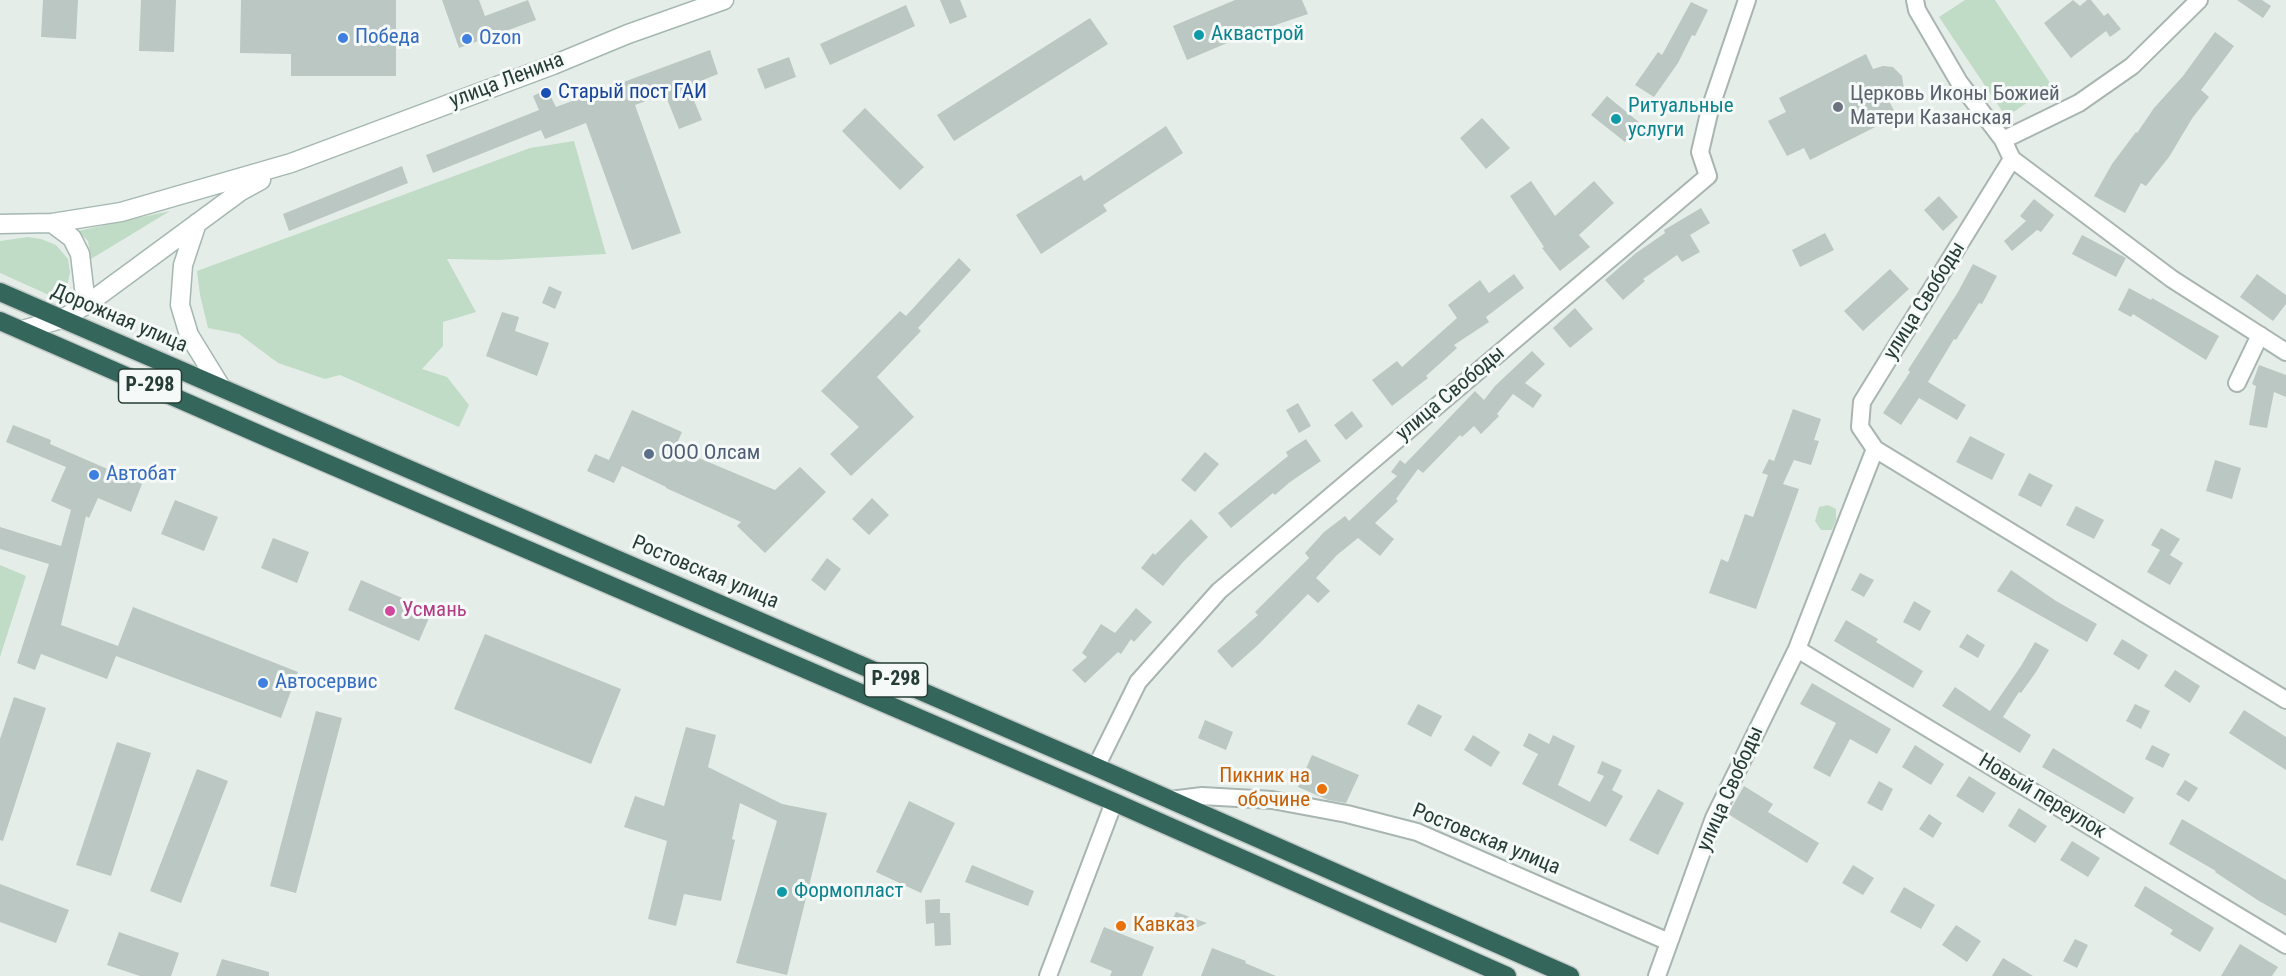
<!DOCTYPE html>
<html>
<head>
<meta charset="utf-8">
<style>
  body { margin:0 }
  canvas { display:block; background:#e5ede9 }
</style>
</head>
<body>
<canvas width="2286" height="976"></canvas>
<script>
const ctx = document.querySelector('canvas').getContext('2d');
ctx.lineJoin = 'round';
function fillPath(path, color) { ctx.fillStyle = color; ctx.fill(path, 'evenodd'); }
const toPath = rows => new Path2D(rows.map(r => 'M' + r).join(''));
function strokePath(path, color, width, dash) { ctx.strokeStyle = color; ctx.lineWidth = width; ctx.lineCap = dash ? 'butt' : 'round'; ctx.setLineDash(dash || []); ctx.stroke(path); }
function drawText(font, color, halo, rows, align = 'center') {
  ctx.font = font + ' "Roboto Condensed",sans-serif'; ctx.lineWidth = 6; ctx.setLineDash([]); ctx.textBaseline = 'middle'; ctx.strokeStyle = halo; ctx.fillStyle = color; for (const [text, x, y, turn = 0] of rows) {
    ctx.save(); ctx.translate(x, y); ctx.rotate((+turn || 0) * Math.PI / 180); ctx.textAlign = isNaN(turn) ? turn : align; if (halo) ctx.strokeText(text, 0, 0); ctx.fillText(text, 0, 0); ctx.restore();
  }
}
const green = toPath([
  [1965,0,1995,0,2052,86,2006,117,1939,17],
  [574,141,606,254,497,260,447,259,476,312,443,322,443,346,422,369,447,377,469,405,459,427,340,375,325,379,278,363,239,334,208,328,200,295,197,271,530,148],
  [170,211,91,259,88,241,78,231],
  [28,237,41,239,56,245,68,259,70,272,67,287,59,294,49,295,0,273,0,241],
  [1828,505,1836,509,1836,520,1832,530,1821,530,1815,521,1819,507],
  [0,565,26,576,0,657]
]);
const building = toPath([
  [43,0,78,0,76,39,41,37],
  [141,0,176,0,174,52,139,51],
  [241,0,396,0,396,76,291,76,291,54,240,53],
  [442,0,479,0,485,16,528,0,536,20,459,48],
  [940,0,960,0,967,17,950,24],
  [1235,0,1302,0,1308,14,1246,35,1187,60,1173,26],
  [2073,0,2080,6,2087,0,2091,0,2104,16,2108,13,2121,29,2110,37,2106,31,2071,58,2044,23],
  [2237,0,2262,0,2271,6,2263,18],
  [1691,2,1708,10,1695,36,1692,35,1678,63,1654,97,1635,85,1658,52,1662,55],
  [906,5,915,26,830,65,820,44],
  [1090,18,1108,44,954,141,937,115],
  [2215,32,2234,46,2201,90,2209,97,2193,117,2169,157,2146,186,2141,183,2125,213,2094,196,2112,164,2136,132,2137,133,2154,108,2183,76],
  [710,50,718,74,688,86,702,120,679,129,665,94,635,105,681,233,632,250,586,123,545,139,541,130,433,173,426,155,539,110,533,96,547,89,556,107],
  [1866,54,1873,69,1883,66,1893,67,1902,76,1904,89,1890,103,1897,116,1810,160,1804,148,1787,156,1768,121,1786,112,1779,98],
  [789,57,796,77,765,89,757,69],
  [1607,96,1640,123,1625,142,1591,115],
  [865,108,924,167,900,190,842,131],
  [1482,118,1510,148,1486,169,1460,138],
  [1166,126,1183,153,1103,205,1107,211,1041,254,1016,215,1081,175,1084,181],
  [402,166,408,183,289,231,283,214],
  [1531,181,1555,216,1594,181,1614,203,1579,235,1590,247,1560,271,1542,248,1544,247,1510,196],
  [1939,196,1958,217,1943,231,1924,210],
  [2034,199,2054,215,2041,232,2037,230,2012,251,2004,241,2026,221,2020,216],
  [1701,208,1710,223,1690,235,1700,252,1682,262,1677,255,1643,279,1645,281,1623,300,1605,280,1636,253,1665,233,1664,230],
  [1825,233,1834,250,1800,267,1792,250],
  [2082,235,2126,258,2116,277,2072,254],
  [959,258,971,270,918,328,921,331,877,377,914,417,851,476,830,454,859,427,821,391,900,311,906,316],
  [1973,264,1997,276,1982,304,1979,303,1956,340,1954,339,1928,382,1966,405,1957,420,1919,398,1901,425,1883,413,1910,372,1908,370,1958,292],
  [1890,269,1909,289,1863,331,1844,311],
  [1514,274,1524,288,1486,317,1489,322,1454,345,1457,348,1426,376,1428,378,1392,406,1372,380,1397,361,1402,367,1457,318,1448,305,1480,280,1489,293],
  [2257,274,2286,295,2286,304,2273,321,2240,297],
  [549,286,562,292,555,309,542,303],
  [2129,288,2151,300,2152,298,2219,336,2206,360,2133,314,2131,317,2118,310],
  [1575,308,1593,329,1570,348,1553,328],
  [502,312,519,317,515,331,549,343,537,376,486,356],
  [1532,351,1545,364,1525,383,1542,395,1533,408,1513,394,1497,414,1499,416,1481,434,1474,426,1462,437,1460,435,1423,473,1418,469,1396,499,1398,501,1375,523,1394,539,1380,556,1358,538,1337,555,1316,578,1330,591,1318,603,1308,594,1258,645,1232,668,1217,651,1258,615,1255,612,1309,558,1305,553,1324,532,1345,516,1349,521,1397,476,1391,472,1400,460,1405,464,1475,391,1484,400,1495,386],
  [2259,365,2286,375,2286,397,2274,392,2267,428,2249,425,2256,386,2252,384],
  [1298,403,1311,426,1299,433,1286,410],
  [1793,409,1821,419,1814,440,1819,441,1811,465,1794,460,1783,484,1799,489,1756,609,1709,593,1721,559,1728,562,1745,514,1753,517,1768,475,1762,473,1769,459,1774,461],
  [632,410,682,432,675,448,775,490,800,467,826,492,765,553,737,526,741,522,666,488,666,487,622,466,614,483,587,471,595,454,609,460],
  [1352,411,1363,426,1346,440,1334,425],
  [13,425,51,440,50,444,142,484,131,512,98,498,89,518,86,516,61,625,118,646,133,607,298,672,281,718,116,656,107,679,41,654,35,670,17,663,49,564,0,549,0,527,61,546,71,510,51,501,66,467,6,442],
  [1970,436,2005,454,1992,480,1956,462],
  [1306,439,1321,461,1290,482,1275,495,1273,493,1231,528,1218,513,1288,456,1286,452],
  [1205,452,1219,464,1195,492,1181,480],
  [2215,460,2241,468,2232,499,2206,491],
  [2029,473,2053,485,2041,507,2018,495],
  [872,498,889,515,869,535,852,519],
  [175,500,218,517,204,551,161,534],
  [2076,506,2104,520,2094,539,2066,525],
  [1191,519,1208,537,1183,562,1163,586,1141,568,1153,553,1155,555],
  [2161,528,2180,539,2170,555,2183,563,2170,585,2147,572,2160,550,2151,545],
  [273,538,309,552,297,583,261,568],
  [827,558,841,569,825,591,811,580],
  [2011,570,2056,601,2097,624,2087,642,1997,591],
  [1860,573,1874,580,1864,597,1851,590],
  [361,580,432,611,419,641,348,610],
  [1914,601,1931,611,1920,631,1903,622],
  [1136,608,1152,622,1134,642,1131,639,1121,654,1118,652,1085,683,1072,670,1087,657,1082,653,1101,624,1115,633],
  [1846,620,1878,639,1876,642,1923,671,1913,688,1834,641],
  [485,634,621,689,591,764,454,709],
  [1967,634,1985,645,1978,658,1959,647],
  [2122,639,2148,655,2139,670,2113,654],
  [2035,642,2049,650,2036,672,2021,693,2019,692,2003,717,2031,735,2020,753,1942,706,1955,687,1990,711,2021,666],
  [2175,670,2200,686,2190,703,2164,686],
  [1812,683,1891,729,1877,754,1850,739,1830,777,1813,768,1836,723,1800,704],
  [14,697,46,708,3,841,0,840,0,739],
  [1418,704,1442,716,1431,737,1407,724],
  [2135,704,2150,711,2141,729,2126,721],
  [2244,710,2286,737,2286,770,2229,733],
  [316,711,342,718,296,893,270,886],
  [1205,720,1233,732,1226,750,1198,738],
  [686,727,716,735,708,767,782,804,827,813,787,975,736,963,777,821,740,803,732,839,735,840,721,901,684,894,676,926,648,919,667,841,624,827,635,796,664,806],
  [1529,733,1549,744,1553,735,1575,746,1558,785,1590,802,1604,776,1597,773,1602,761,1622,770,1612,790,1623,796,1606,827,1522,784,1538,754,1523,746],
  [1473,735,1500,752,1491,767,1464,750],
  [117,742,151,753,111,876,76,865],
  [1915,745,1944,764,1931,785,1902,767],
  [2152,745,2170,754,2163,768,2145,759],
  [2053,748,2134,798,2124,814,2042,767],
  [1312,755,1359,775,1346,803,1328,800,1298,787],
  [197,769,228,781,181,903,150,891],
  [1969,776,1996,793,1983,813,1956,796],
  [2185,780,2198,788,2189,802,2176,794],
  [1879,781,1893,789,1882,811,1867,803],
  [1744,786,1773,804,1768,812,1819,843,1807,863,1728,814],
  [1658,789,1684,803,1658,855,1629,840],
  [909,801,955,823,921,893,876,872],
  [2019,808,2047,826,2035,843,2008,826],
  [1929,814,1942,823,1933,838,1919,829],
  [2182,819,2286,880,2286,916,2259,901,2215,872,2216,871,2169,844],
  [2072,841,2100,858,2088,877,2060,860],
  [972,865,1034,891,1028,906,965,882],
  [1853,865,1874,878,1863,895,1842,883],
  [0,884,69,910,56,943,0,922],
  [2145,886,2214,928,2200,952,2170,934,2173,930,2134,906],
  [1904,887,1935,905,1921,929,1890,912],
  [940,899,940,913,950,913,951,945,935,946,934,923,926,924,925,900],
  [1176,912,1207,923,1189,931,1170,924],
  [1956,925,1981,941,1967,962,1942,945],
  [1104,927,1154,947,1142,976,1110,976,1112,971,1090,962],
  [119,932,179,953,171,976,140,976,107,965],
  [2075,939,2088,945,2077,968,2063,961],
  [2240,944,2278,967,2272,976,2221,976],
  [1212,948,1246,961,1245,963,1276,976,1201,976],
  [2003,958,2033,976,1992,976],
  [222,959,269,972,269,976,216,976]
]);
const street = toPath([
  [1915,0,1917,10,1959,82,2003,140,2012,159,2172,279,2286,352],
  [2003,140,2079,103,2132,66,2199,0],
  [2237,383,2260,335],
  [1875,449,2286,700],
  [1797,649,2286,945],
  [1096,767,1138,682,1219,591,1708,176,1700,152,1710,109,1747,0],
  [1170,800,1202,796,1272,800,1347,814,1417,832,1669,942],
  [1048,976,1114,802],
  [1657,976,1714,818,1797,649,1875,449,1860,427,1862,402,2012,159]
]);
const secondary = toPath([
  [52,223,72,238,80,254,86,305],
  [197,223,183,265,180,305,189,335,221,387],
  [0,224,52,223,121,212,291,163,553,65,628,34,724,0],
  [22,330,62,319,86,305,241,191,261,180]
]);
const highway = toPath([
  [0,292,1096,767,1570,976],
  [0,321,277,442,1114,802,1507,976]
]);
const markers = [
  [1199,35,6,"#0f9aa8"],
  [343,38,6,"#3f7fe0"],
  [467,39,6,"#3f7fe0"],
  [546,93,6,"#1a4fb4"],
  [1838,107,6,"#6b7280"],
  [1616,119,6,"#0f9aa8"],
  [649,454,6,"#5c6f8a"],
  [94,475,6,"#3f7fe0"],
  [390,611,6,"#d1479c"],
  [263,683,6,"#3f7fe0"],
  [1322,789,6,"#e8710a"],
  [782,892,6,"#0f9aa8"],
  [1121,926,6,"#e8710a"]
];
const shields = [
  [150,386,63],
  [896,680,63]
];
const shieldNames = [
  ["Р-298",150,386],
  ["Р-298",896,680]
];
const cultureNames = [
  ["Аквастрой",1211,35],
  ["Ритуальные",1628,107],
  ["услуги",1628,131],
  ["Формопласт",794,892]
];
const shopNames = [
  ["Победа",355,38],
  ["Ozon",479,39],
  ["Автобат",106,475],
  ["Автосервис",275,683]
];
const streetNames = [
  ["улица Ленина",507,81,-21],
  ["улица Свободы",1925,301,-58],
  ["Дорожная улица",119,319,23],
  ["улица Свободы",1451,394,-40],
  ["Ростовская улица",705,573,23],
  ["улица Свободы",1731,789,-66],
  ["Новый переулок",2042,797,31],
  ["Ростовская улица",1486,840,22]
];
const transitNames = [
  ["Старый пост ГАИ",558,93]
];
const worshipNames = [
  ["Церковь Иконы Божией",1850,95],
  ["Матери Казанская",1850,119]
];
const serviceNames = [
  ["ООО Олсам",661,454]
];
const hotelNames = [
  ["Усмань",402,611]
];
const foodNames = [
  ["Пикник на",1310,777],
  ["обочине",1310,801],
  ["Кавказ",1133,926,"left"]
];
fillPath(green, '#c0dcc6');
fillPath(building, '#bac7c2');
strokePath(street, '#a8b5b0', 20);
strokePath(secondary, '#a4b7b0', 21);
strokePath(highway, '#c2c9c7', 21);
strokePath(street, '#fff', 16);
strokePath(secondary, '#fff', 18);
strokePath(highway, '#34665b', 18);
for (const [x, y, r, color] of markers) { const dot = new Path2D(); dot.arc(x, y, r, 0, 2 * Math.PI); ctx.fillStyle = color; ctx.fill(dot); strokePath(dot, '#f5f9f7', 2); }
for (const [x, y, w] of shields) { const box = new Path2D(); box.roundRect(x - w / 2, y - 17, w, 34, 4.5); ctx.fillStyle = '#f5f9f7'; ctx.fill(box); strokePath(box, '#253d36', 1.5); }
drawText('bold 20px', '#253d36', null, shieldNames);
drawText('21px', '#0d838f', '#f5f9f7', cultureNames, 'left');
drawText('21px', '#366cbe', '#f5f9f7', shopNames, 'left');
drawText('21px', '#253d36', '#f5f9f7', streetNames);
drawText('21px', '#164399', '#f5f9f7', transitNames, 'left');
drawText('21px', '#5b616d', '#f5f9f7', worshipNames, 'left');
drawText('21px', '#4e5e75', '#f5f9f7', serviceNames, 'left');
drawText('21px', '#b23c85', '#f5f9f7', hotelNames, 'left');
drawText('21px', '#c56008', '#f5f9f7', foodNames, 'right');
</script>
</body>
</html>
